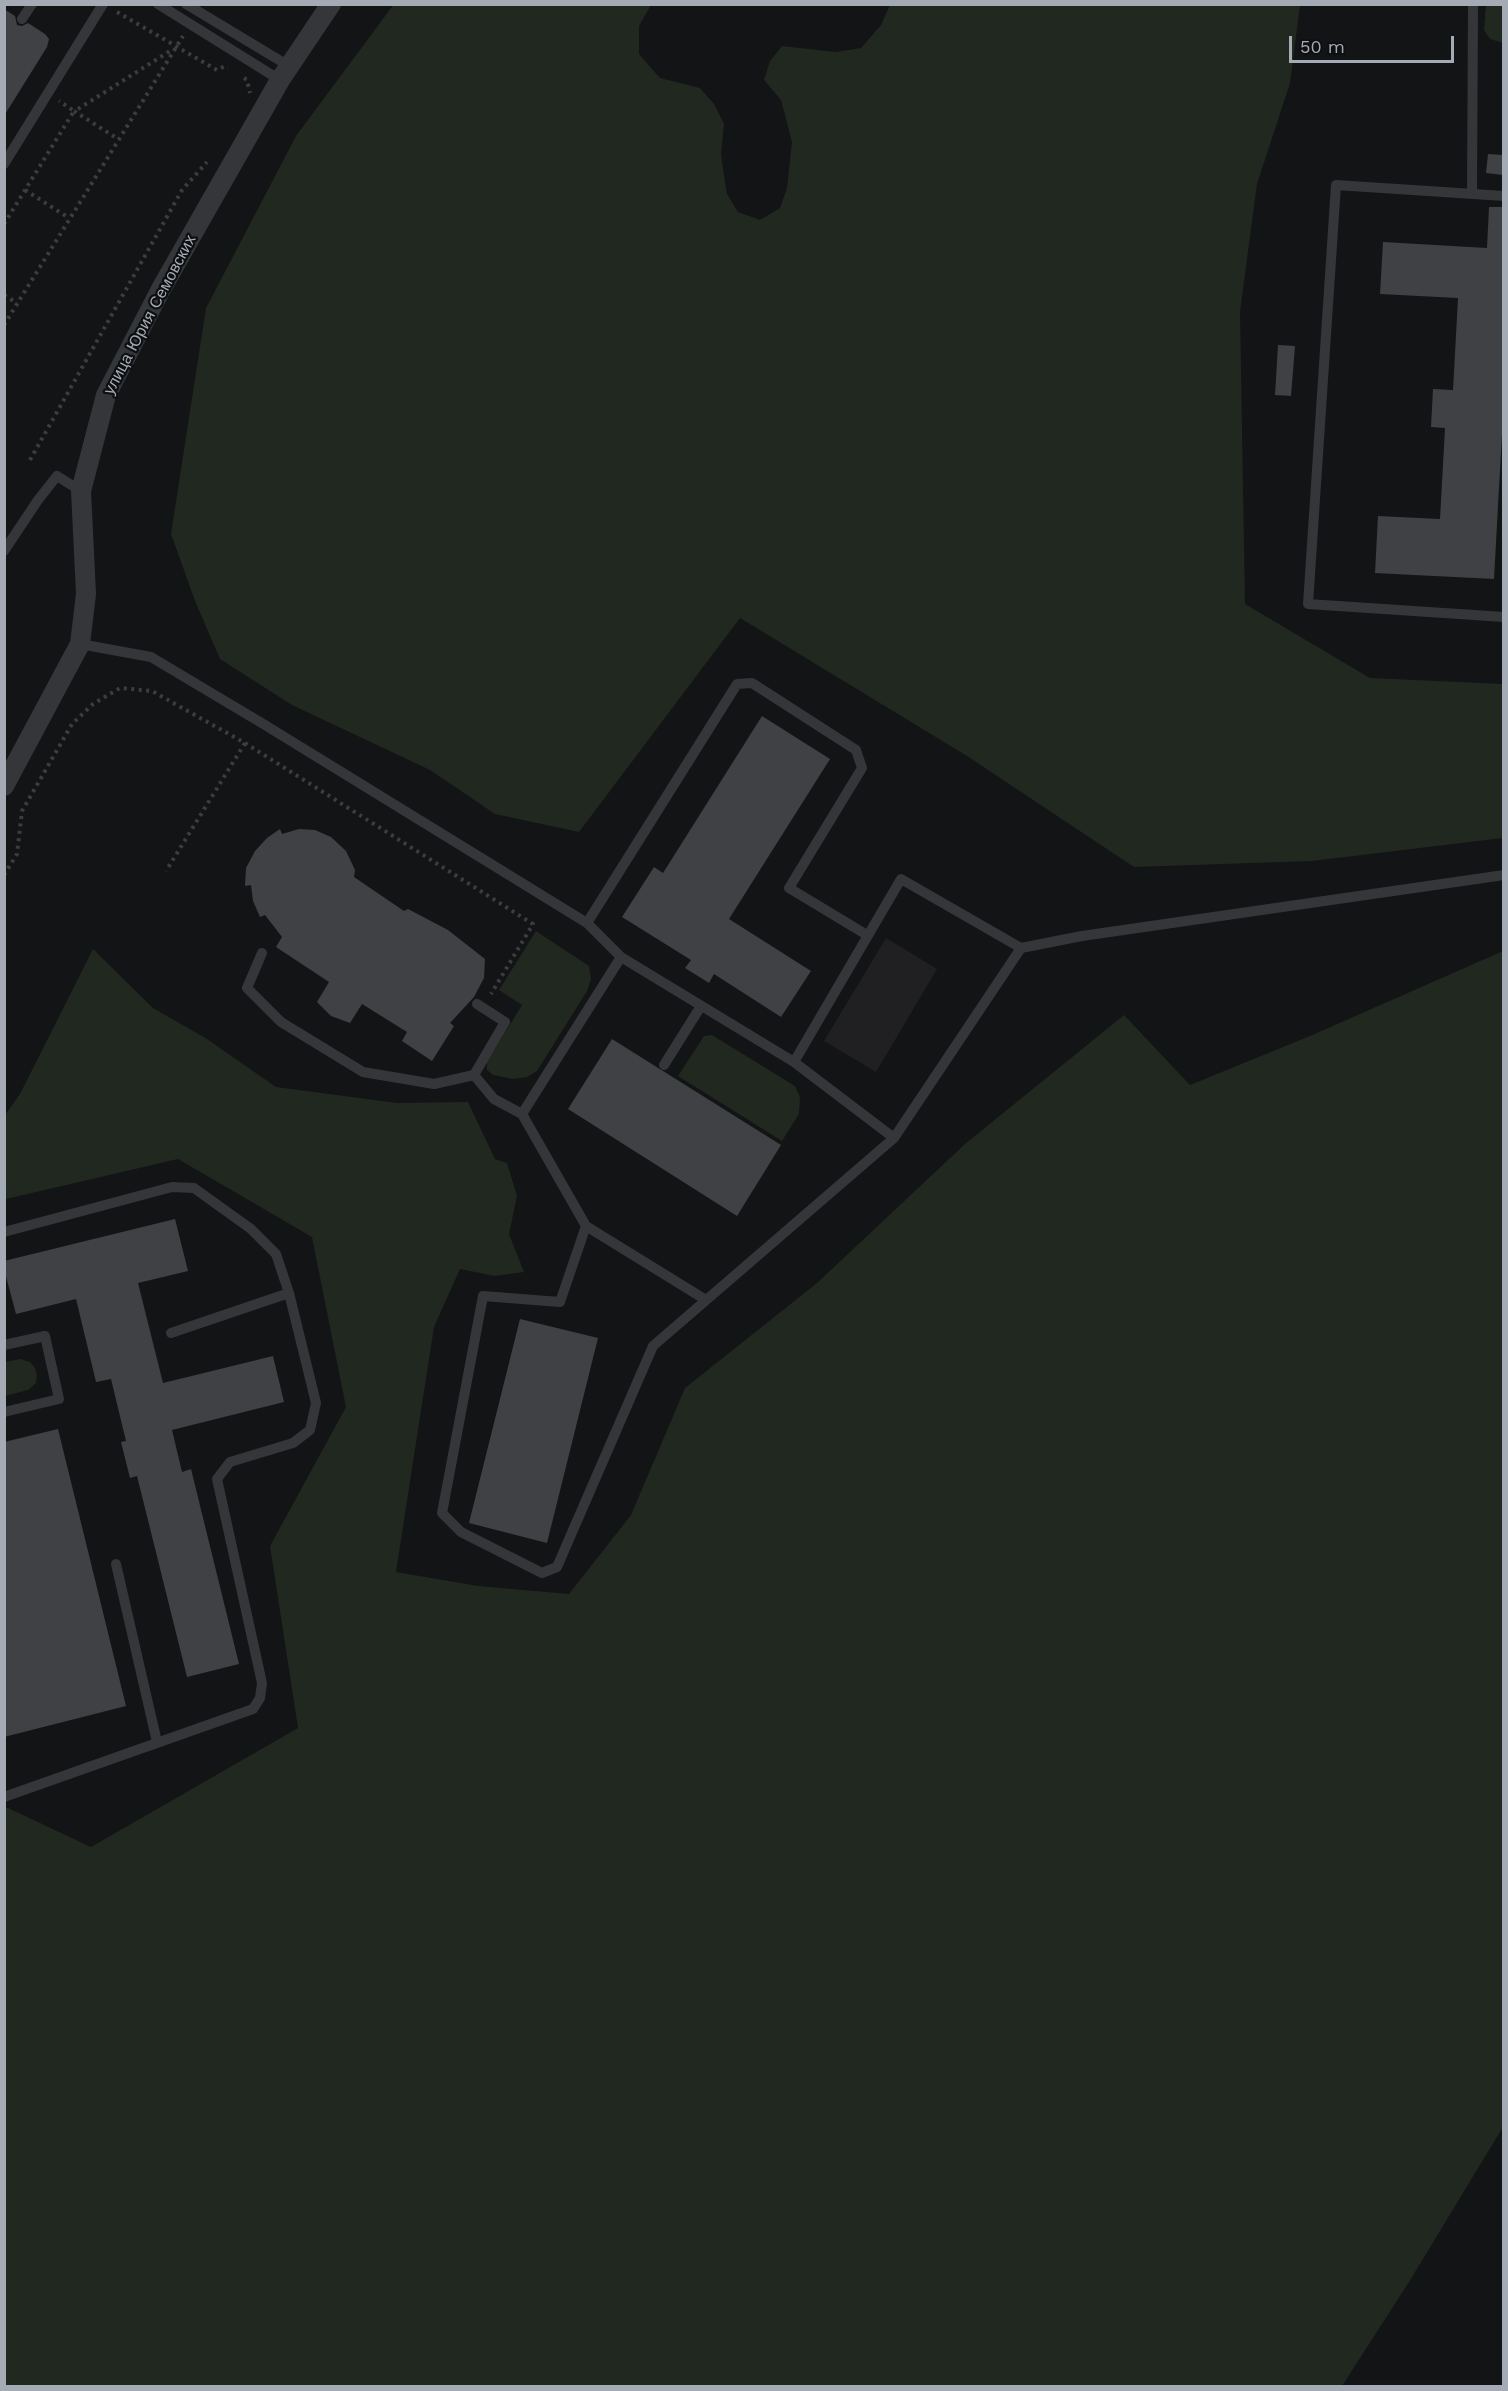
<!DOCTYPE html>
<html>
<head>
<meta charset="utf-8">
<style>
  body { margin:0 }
  #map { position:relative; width:1508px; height:2391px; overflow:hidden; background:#131415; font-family:"Work Sans",sans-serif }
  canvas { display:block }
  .frame { position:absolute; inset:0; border:6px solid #a5abb5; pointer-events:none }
  .scale { position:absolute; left:1289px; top:36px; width:165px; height:27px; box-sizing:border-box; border:3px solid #a5abb5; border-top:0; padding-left:8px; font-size:18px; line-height:21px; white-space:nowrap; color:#a5abb5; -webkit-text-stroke:4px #0e0f10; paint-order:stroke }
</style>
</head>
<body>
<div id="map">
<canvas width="1508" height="2391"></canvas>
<div class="frame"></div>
<div class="scale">50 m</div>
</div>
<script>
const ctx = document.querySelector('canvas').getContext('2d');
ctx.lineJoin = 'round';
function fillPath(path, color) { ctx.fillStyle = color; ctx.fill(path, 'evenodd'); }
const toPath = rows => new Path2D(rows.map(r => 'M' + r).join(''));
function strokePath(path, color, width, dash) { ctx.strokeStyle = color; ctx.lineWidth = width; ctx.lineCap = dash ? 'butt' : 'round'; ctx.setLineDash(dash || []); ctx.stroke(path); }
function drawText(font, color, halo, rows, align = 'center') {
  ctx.font = font + ' "Work Sans",sans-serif'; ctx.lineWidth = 4.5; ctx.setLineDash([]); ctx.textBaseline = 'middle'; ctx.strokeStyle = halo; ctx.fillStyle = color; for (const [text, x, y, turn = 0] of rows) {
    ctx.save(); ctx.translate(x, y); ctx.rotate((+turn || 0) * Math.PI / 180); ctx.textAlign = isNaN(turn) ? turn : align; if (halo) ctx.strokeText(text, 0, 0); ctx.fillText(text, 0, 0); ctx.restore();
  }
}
const built = toPath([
  [886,938,937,969,876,1072,824,1041]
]);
const green = toPath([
  [394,4,651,5,639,26,639,54,660,78,700,88,714,104,724,124,721,155,727,194,738,212,760,220,780,208,787,188,792,142,781,100,764,80,770,61,782,46,836,52,861,48,881,25,890,5,1300,5,1290,83,1257,184,1240,312,1245,604,1370,678,1503,684,1503,838,1312,861,1134,867,967,756,740,618,579,832,495,814,430,770,292,705,220,659,195,601,171,534,206,308,296,136],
  [1486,5,1503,5,1503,43,1490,39,1484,30],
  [536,931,589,966,591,979,587,991,537,1071,527,1077,513,1079,493,1075,487,1070,487,1062,522,1005,499,990],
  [93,949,153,1008,207,1039,276,1087,397,1103,468,1102,495,1159,507,1163,517,1196,509,1234,524,1272,495,1276,460,1269,434,1327,396,1572,478,1586,569,1594,631,1515,685,1388,817,1283,965,1144,1124,1015,1190,1085,1310,1036,1503,951,1503,2127,1409,2282,1342,2386,5,2386,5,1808,8,1808,91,1847,298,1728,270,1546,346,1407,312,1237,178,1159,6,1199,5,1115,20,1094],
  [712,1035,795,1086,800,1097,799,1114,782,1141,678,1076,704,1036],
  [20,1359,30,1362,35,1368,37,1375,36,1383,28,1390,5,1396,5,1362]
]);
const building = toPath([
  [4,9,15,16,17,25,22,26,28,23,45,34,49,39,47,47,4,116],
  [1488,154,1503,155,1503,175,1486,173],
  [1489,207,1503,207,1503,415,1494,579,1375,573,1378,516,1440,519,1445,428,1431,427,1433,389,1453,390,1458,298,1380,294,1383,242,1487,248],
  [1278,345,1295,346,1291,396,1275,395],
  [762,716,830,759,729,919,811,971,781,1017,714,974,709,983,685,968,691,960,622,917,654,867,663,873],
  [280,829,282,834,299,829,315,830,331,837,346,851,355,870,354,877,404,911,408,909,448,930,485,959,484,978,474,997,450,1023,454,1026,432,1061,402,1041,407,1032,362,1004,350,1023,331,1016,317,1002,329,982,276,947,282,937,265,915,260,917,253,901,251,885,245,886,246,868,255,851,267,838],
  [612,1039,781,1145,737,1216,568,1109],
  [175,1219,188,1271,138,1283,163,1383,273,1356,284,1402,172,1430,182,1472,191,1469,239,1664,187,1677,137,1476,130,1478,121,1442,126,1441,111,1379,96,1382,76,1299,16,1314,4,1269,4,1261],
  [520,1319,598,1338,547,1543,469,1523],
  [58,1429,126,1706,4,1737,4,1442]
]);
const path = toPath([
  [117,12,217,70,225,66,228,67],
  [244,78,247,80,250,93],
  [78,109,173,49],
  [74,111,118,139],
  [25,190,69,218],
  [4,224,74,111,59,101],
  [4,295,17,303],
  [4,325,183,36],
  [30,460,182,190,207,162],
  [245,743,533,924,491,994],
  [4,875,17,854,22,811,72,724,93,704,120,688,152,691,245,743,166,871]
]);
const lane = toPath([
  [158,4,280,80],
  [186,4,289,66],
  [22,19,32,4],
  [4,164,103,4],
  [1472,194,1473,4],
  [1504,196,1336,185,1308,604,1504,617],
  [4,551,38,500,57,476,81,491],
  [80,644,151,657,265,725,587,923,621,957,794,1062,894,1138,1021,948,1082,936,1504,875],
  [587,923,737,684,752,683,856,750,862,768,789,888,867,935],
  [262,953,247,988,281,1022,363,1072,434,1084,474,1075,494,1099,522,1114,621,957],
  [794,1062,901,879,1021,948],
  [664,1065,701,1006],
  [474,1075,505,1022,477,1004],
  [522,1114,586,1226,706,1300],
  [586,1226,560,1302,483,1296,442,1513,461,1532,542,1573,557,1567,653,1346,894,1138],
  [4,1232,172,1187,194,1188,251,1229,276,1254,289,1293,316,1403,310,1430,293,1443,230,1462,217,1479,262,1683,260,1698,253,1709,4,1797],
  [171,1333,289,1293],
  [4,1345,45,1336,59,1399,4,1412],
  [116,1564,157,1742]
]);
const street = toPath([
  [4,786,80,644,86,594,81,491,106,395,161,289,280,80,331,4]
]);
const streetNames = [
  ["улица Юрия Семовских",150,315,-62]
];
fillPath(built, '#202022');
fillPath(green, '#202820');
fillPath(building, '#3f4145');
strokePath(path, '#3b3d41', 4, [3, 4.5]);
strokePath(lane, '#35363a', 10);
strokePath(street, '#35363a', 20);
drawText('16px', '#a5abb5', '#0e0f10', streetNames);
</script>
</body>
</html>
